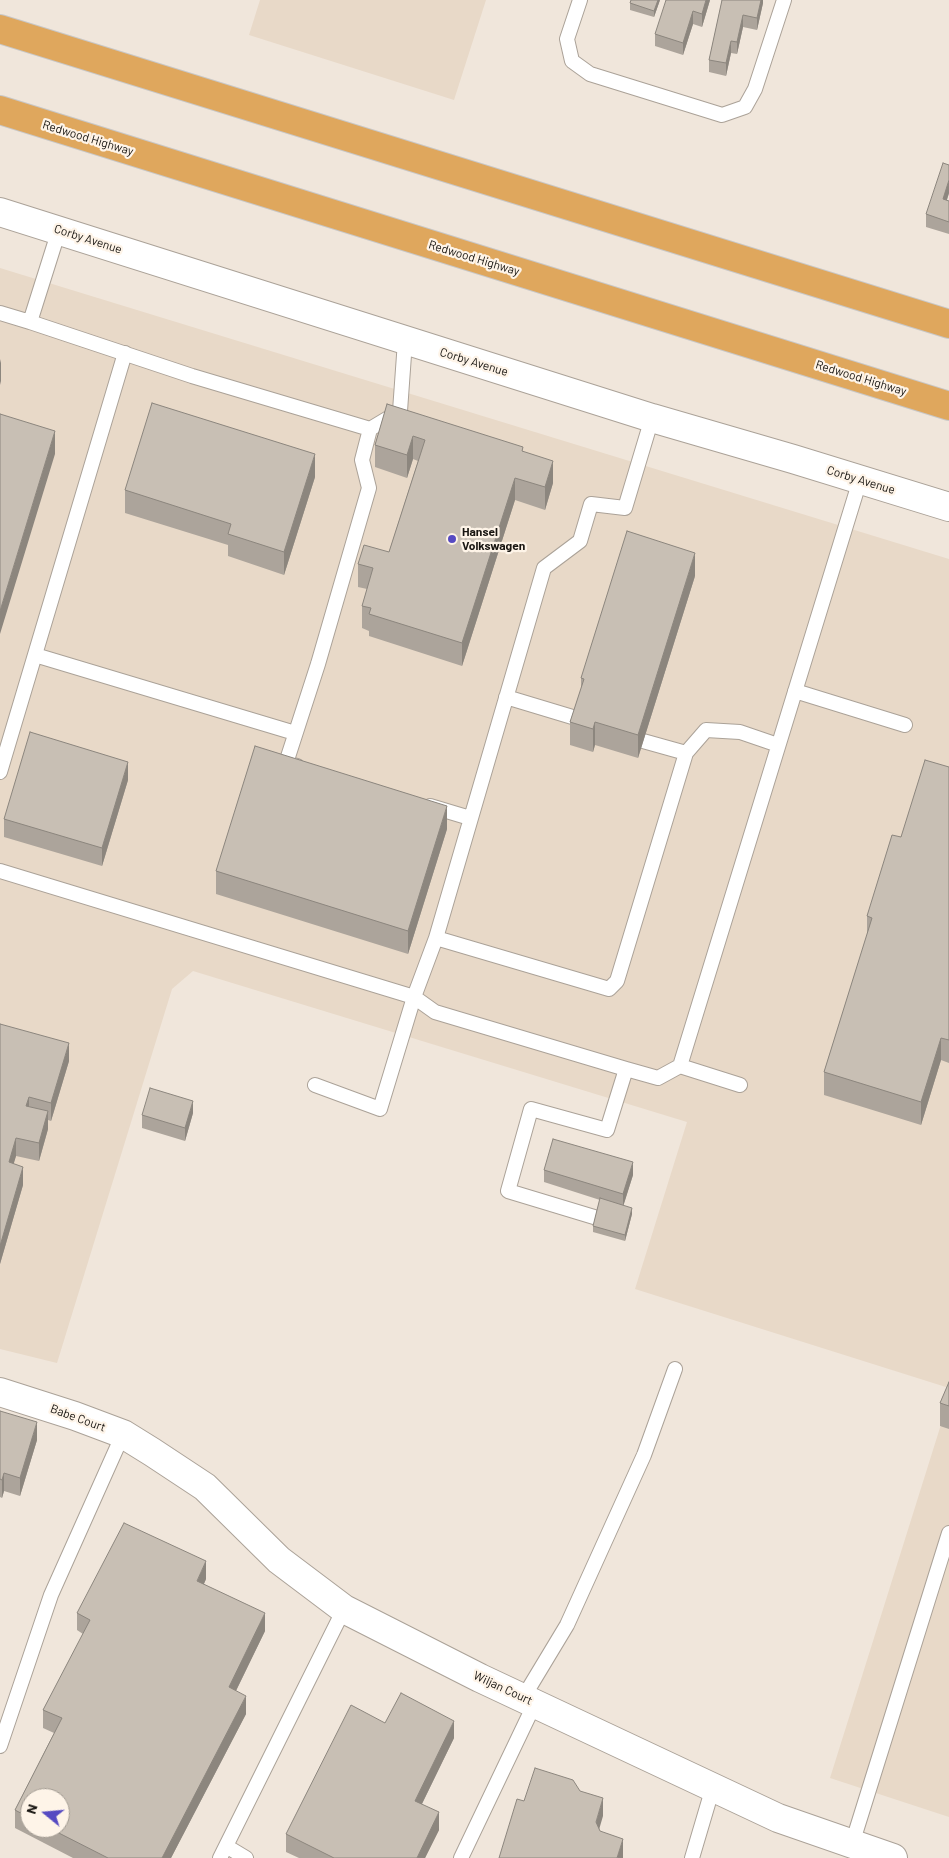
<!DOCTYPE html>
<html>
<head>
<meta charset="utf-8">
<style>
  body { margin:0 }
  #map { position:relative; width:949px; height:1858px; overflow:hidden; background:#f0e6db; font-family:Barlow,sans-serif }
  canvas { display:block }
  .north { position:absolute; left:20px; top:1788px; width:50px; height:50px; box-sizing:border-box; background:#fef4e8; border:1px solid #a29b92; border-radius:50%; rotate:287deg; font-size:14px; font-weight:700; line-height:20px; text-align:center; color:#181511 }
  .north::after { content:''; display:block; margin:auto; width:18px; height:22px; background:#564ac2; clip-path:polygon(50% 0,100% 100%,50% 72%,0 100%) }
</style>
</head>
<body>
<div id="map">
<canvas width="949" height="1858"></canvas>
<div class="north">N</div>
</div>
<script>
const ctx = document.querySelector('canvas').getContext('2d');
ctx.lineJoin = 'round';
function fillPath(path, color) { ctx.fillStyle = color; ctx.fill(path, 'evenodd'); }
const toPath = rows => new Path2D(rows.map(r => 'M' + r).join(''));
function strokePath(path, color, width, dash) { ctx.strokeStyle = color; ctx.lineWidth = width; ctx.lineCap = dash ? 'butt' : 'round'; ctx.setLineDash(dash || []); ctx.stroke(path); }
function drawText(font, color, halo, rows, align = 'center') {
  ctx.font = font + ' Barlow,sans-serif'; ctx.lineWidth = 4.5; ctx.setLineDash([]); ctx.textBaseline = 'middle'; ctx.strokeStyle = halo; ctx.fillStyle = color; for (const [text, x, y, turn = 0] of rows) {
    ctx.save(); ctx.translate(x, y); ctx.rotate((+turn || 0) * Math.PI / 180); ctx.textAlign = isNaN(turn) ? turn : align; if (halo) ctx.strokeText(text, 0, 0); ctx.fillText(text, 0, 0); ctx.restore();
  }
}
const built = toPath([
  [260,0,486,0,454,100,249,35],
  [0,268,949,559,949,1388,635,1289,687,1122,193,971,172,989,57,1363,0,1349],
  [949,1399,949,1817,830,1778]
]);
const lane = toPath([
  [580,0,567,39,572,61,590,74,722,115,745,107,755,89,784,0],
  [59,230,30,322,192,376,370,429,400,411,405,341],
  [0,313,30,322],
  [652,418,625,508,591,504,580,541,544,568,436,938,609,989,617,981,686,753,706,730,740,732,778,745],
  [35,655,295,733],
  [795,691,905,725],
  [506,697,579,719],
  [643,741,686,753],
  [297,766,286,763,318,664,369,488,362,460,370,429],
  [0,772,125,353],
  [430,806,470,818],
  [0,871,414,997,435,1012,626,1069,658,1078,680,1066,740,1085],
  [680,1066,860,480],
  [315,1085,380,1109,414,997,436,938],
  [594,1217,508,1191,531,1109,607,1130,626,1069],
  [523,1698,567,1625,644,1455,675,1369],
  [0,1746,51,1595,123,1434],
  [852,1844,949,1533],
  [226,1846,246,1858],
  [220,1858,344,1609],
  [461,1858,535,1703],
  [692,1858,713,1787]
]);
const street = toPath([
  [0,1392,75,1416,123,1434,152,1452,205,1487,279,1560,344,1609,480,1678,778,1818,893,1858]
]);
const secondary = toPath([
  [0,212,652,418,793,459,949,507]
]);
const highway = toPath([
  [0,29,949,324],
  [0,110,949,406]
]);
const wall = toPath([
  [660,0,654,17,630,10,630,3],
  [710,0,702,27,693,24,683,55,655,46,655,34],
  [722,0,763,0,763,3,757,30,743,27,737,54,731,53,726,76,709,72,709,60],
  [949,165,949,193,947,200,949,201,949,234,926,227,926,214],
  [387,404,523,451,553,483,545,510,515,500,462,666,369,636,369,631,362,628,362,606,367,589,358,587,358,564,389,552,418,461,413,459,407,478,375,467,375,445],
  [315,477,284,575,228,556,228,545,125,513,125,490],
  [695,576,638,758,595,745,593,752,570,745,570,722,581,689,581,678],
  [949,767,949,1063,941,1060,921,1125,824,1095,824,1072,867,936,867,916,901,837],
  [128,780,102,866,4,837,4,819],
  [447,829,408,954,216,894,216,871],
  [0,1024,69,1061,51,1121,48,1120,48,1129,39,1161,16,1156,13,1164,23,1185,0,1264],
  [193,1113,185,1141,142,1128,142,1115],
  [544,1170,633,1175,623,1206,632,1214,625,1241,593,1232,593,1226,600,1200,544,1182],
  [949,1382,949,1429,940,1426,940,1403],
  [0,1411,37,1440,20,1496,4,1491,2,1498,0,1497],
  [206,1579,204,1584,265,1631,236,1691,246,1714,171,1858,73,1858,15,1828,15,1810,54,1733,43,1728,43,1710,83,1634,77,1630,77,1613],
  [30,1798,60,1828,30,1828],
  [385,1723,454,1738,422,1804,439,1830,425,1858,299,1858,286,1852,286,1834]
]);
const shadedWall = toPath([
  [658,0,660,0,654,17,654,11],
  [706,0,710,0,702,27,702,14],
  [761,0,763,0,763,3,757,30,757,18],
  [693,11,693,24,683,55,683,43],
  [743,15,743,27,737,54,737,42],
  [731,41,731,53,726,76,726,63],
  [949,180,949,193,943,211,943,199],
  [1,359,1,381,0,385,0,363],
  [55,431,55,454,0,634,0,611],
  [413,436,413,459,407,478,407,455],
  [315,454,315,477,284,575,284,552],
  [553,461,553,483,545,510,545,487],
  [515,478,515,500,462,666,462,643],
  [695,553,695,576,638,758,638,735],
  [595,722,595,745,593,752,593,729],
  [128,762,128,780,102,866,102,848],
  [447,806,447,829,408,954,408,931],
  [941,1038,941,1060,921,1125,921,1102],
  [69,1043,69,1061,51,1121,51,1103],
  [29,1097,29,1115,26,1106],
  [193,1101,193,1113,185,1141,185,1128],
  [48,1111,48,1129,39,1161,39,1143],
  [16,1138,16,1156,9,1180,9,1162],
  [633,1162,633,1175,623,1207,623,1194],
  [23,1167,23,1185,0,1264,0,1246],
  [632,1208,632,1214,625,1241,625,1235],
  [37,1422,37,1440,20,1496,20,1478],
  [4,1473,4,1491,2,1498,2,1480],
  [206,1561,206,1579,197,1599,197,1581],
  [265,1613,265,1631,229,1705,229,1687],
  [246,1696,246,1714,171,1858,162,1858],
  [454,1721,454,1738,415,1818,415,1801],
  [603,1798,603,1816,596,1840,596,1822],
  [439,1812,439,1830,425,1858,417,1858],
  [623,1839,623,1858,617,1858]
]);
const building = toPath([
  [631,0,658,0,654,11,630,3,631,0],
  [666,0,706,0,702,14,693,11,683,43,655,34,666,0],
  [722,0,761,0,757,18,743,15,737,42,731,41,726,63,709,60,722,0],
  [943,163,949,165,949,180,943,199,949,201,949,222,926,214,943,163],
  [152,403,315,454,284,552,228,534,231,524,125,490,152,403],
  [387,404,523,447,522,451,553,461,545,487,515,478,462,643,369,614,371,608,362,606,373,568,358,564,364,545,389,552,425,440,413,436,407,455,375,445,387,404],
  [0,414,55,431,0,611,0,414],
  [627,531,695,553,638,735,595,722,593,729,570,722,584,679,581,678,627,531],
  [30,732,128,762,102,848,4,819,30,732],
  [255,746,447,806,408,931,216,871,255,746],
  [925,760,949,767,949,1040,941,1038,921,1102,824,1072,872,918,867,916,892,835,901,837,925,760],
  [0,1024,69,1043,51,1103,29,1097,26,1106,48,1111,39,1143,16,1138,9,1162,23,1167,0,1246,0,1024],
  [150,1088,193,1101,185,1128,142,1115,150,1088],
  [553,1139,633,1162,623,1194,544,1170,553,1139],
  [600,1198,632,1208,625,1235,593,1226,600,1198],
  [949,1382,949,1406,940,1403,949,1382],
  [0,1411,37,1422,20,1478,4,1473,2,1480,0,1479,0,1411],
  [124,1523,206,1561,197,1581,265,1613,229,1687,246,1696,162,1858,108,1858,49,1828,60,1828,60,1798,30,1798,30,1818,15,1810,62,1718,43,1710,90,1620,77,1613,124,1523],
  [401,1693,454,1721,415,1801,439,1812,417,1858,334,1858,286,1834,351,1705,385,1723,401,1693],
  [535,1768,573,1780,580,1791,603,1798,596,1822,600,1831,623,1839,617,1858,499,1858,517,1799,524,1801,535,1768]
]);
const markers = [
  [452,539,5,"#564ac2"]
];
const streetNames = [
  ["Redwood Highway",88,138,17],
  ["Corby Avenue",88,239,18],
  ["Redwood Highway",474,258,17],
  ["Corby Avenue",474,362,17],
  ["Redwood Highway",861,378,17],
  ["Corby Avenue",861,480,17],
  ["Babe Court",78,1418,20],
  ["Wiljan Court",503,1688,25]
];
const poiNames = [
  ["Hansel",462,532],
  ["Volkswagen",462,546]
];
fillPath(built, '#e8d9c8');
strokePath(lane, '#aba298', 16);
strokePath(street, '#aba298', 30);
strokePath(secondary, '#aba298', 30);
strokePath(highway, '#c8c7c6', 30);
strokePath(lane, '#fff', 14);
strokePath(street, '#fff', 28);
strokePath(secondary, '#fff', 28);
strokePath(highway, '#dfa75d', 28);
fillPath(wall, '#aca49b');
fillPath(shadedWall, '#8c867e');
fillPath(building, '#c8bfb4');
strokePath(building, '#8c867e', 1);
for (const [x, y, r, color] of markers) { const dot = new Path2D(); dot.arc(x, y, r, 0, 2 * Math.PI); ctx.fillStyle = color; ctx.fill(dot); strokePath(dot, '#fef4e8', 2); }
drawText('12px', '#181511', '#fef4e8', streetNames);
drawText('bold 12px', '#181511', '#fef4e8', poiNames, 'left');
</script>
</body>
</html>
